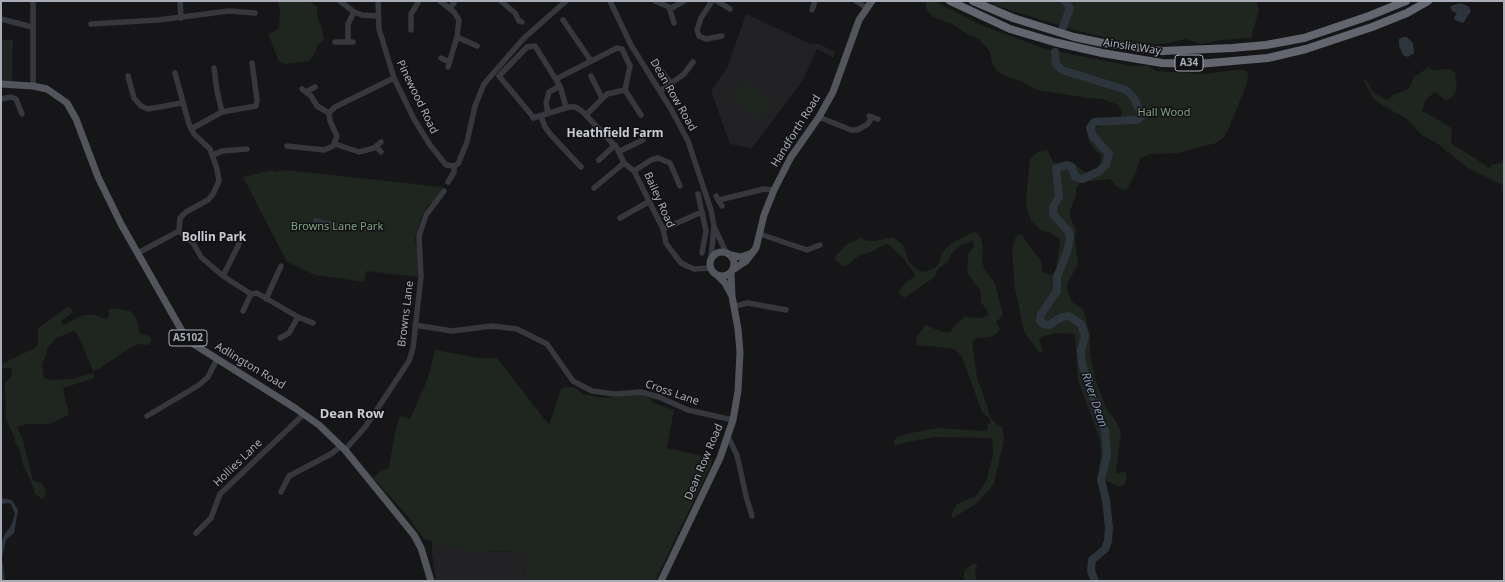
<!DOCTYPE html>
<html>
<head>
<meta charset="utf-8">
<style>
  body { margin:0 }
  #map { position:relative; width:1505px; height:582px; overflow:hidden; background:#161618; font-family:"Noto Sans",sans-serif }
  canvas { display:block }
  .frame { position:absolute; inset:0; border:2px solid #a8adb8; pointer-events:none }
</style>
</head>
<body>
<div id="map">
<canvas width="1505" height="582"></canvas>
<div class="frame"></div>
</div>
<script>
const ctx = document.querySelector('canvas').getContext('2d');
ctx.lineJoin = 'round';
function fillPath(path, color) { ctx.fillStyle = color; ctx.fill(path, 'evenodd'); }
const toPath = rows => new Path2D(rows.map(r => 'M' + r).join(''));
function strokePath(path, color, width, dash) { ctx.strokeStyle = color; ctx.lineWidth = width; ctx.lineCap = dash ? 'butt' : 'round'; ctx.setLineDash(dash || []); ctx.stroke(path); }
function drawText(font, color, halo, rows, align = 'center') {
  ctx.font = font + ' "Noto Sans",sans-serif'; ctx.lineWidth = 3; ctx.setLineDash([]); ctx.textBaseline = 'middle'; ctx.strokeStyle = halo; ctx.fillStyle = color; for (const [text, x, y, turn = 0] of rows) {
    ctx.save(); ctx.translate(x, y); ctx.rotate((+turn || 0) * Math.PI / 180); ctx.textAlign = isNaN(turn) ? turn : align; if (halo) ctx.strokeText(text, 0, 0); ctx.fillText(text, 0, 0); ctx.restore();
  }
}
const built = toPath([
  [746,14,811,44,819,44,835,52,833,57,817,49,803,80,752,148,730,144,711,91,727,68],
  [432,544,475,551,527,552,524,581,436,581,432,554]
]);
const green = toPath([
  [278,1,309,1,317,7,317,16,322,28,324,40,317,46,315,53,309,61,285,64,279,62,268,33,274,32,279,28,280,11],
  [925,1,934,1,983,26,1049,50,1132,66,1148,66,1156,71,1206,74,1235,70,1243,70,1248,72,1247,84,1228,130,1224,137,1216,143,1178,153,1150,154,1140,159,1136,172,1126,191,1117,187,1110,179,1081,182,1076,188,1076,196,1070,210,1070,217,1076,230,1075,240,1078,264,1068,282,1067,289,1072,302,1083,309,1090,335,1090,352,1095,378,1107,410,1114,418,1121,432,1116,473,1125,472,1127,479,1123,486,1117,486,1110,482,1097,480,1101,455,1100,440,1078,380,1075,334,1056,333,1042,337,1039,340,1043,351,1039,353,1024,331,1015,289,1012,250,1016,236,1021,234,1041,261,1042,272,1051,275,1056,271,1060,239,1051,233,1041,230,1032,222,1027,210,1026,200,1030,158,1038,152,1047,150,1054,163,1065,163,1071,161,1087,174,1100,166,1101,155,1094,149,1088,139,1087,130,1118,121,1122,113,1118,105,1103,99,1087,98,1037,90,1021,81,1010,78,998,72,992,63,990,52,979,39,967,34,952,24,933,17,927,10],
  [989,1,1256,1,1259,10,1251,38,1221,40,1202,44,1185,39,1164,44,1152,44,1121,41,1078,31,997,6],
  [1,40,13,40,12,84,1,84],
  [1429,67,1432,70,1450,69,1455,72,1457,89,1454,95,1446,101,1436,92,1434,92,1425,101,1422,111,1441,121,1452,129,1451,143,1491,169,1491,165,1504,162,1504,186,1468,168,1438,144,1422,135,1406,118,1383,106,1373,98,1364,81,1365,78,1374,93,1387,100,1393,95,1409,89,1414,77],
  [745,80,773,103,758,120,731,97],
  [273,170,275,172,285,170,443,187,434,200,427,206,421,218,415,239,419,263,418,277,366,271,364,282,315,275,287,262,243,177],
  [975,231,981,238,983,249,982,258,984,269,995,283,1003,315,996,322,1000,329,996,334,990,337,977,338,972,341,974,357,977,377,985,400,991,419,995,423,1002,427,1004,439,994,484,976,504,953,518,951,515,957,504,976,496,986,481,993,455,992,438,935,437,894,445,894,441,897,437,911,433,938,428,983,431,987,430,988,424,991,423,989,417,986,416,982,412,962,357,957,351,950,348,917,345,916,337,926,325,942,332,950,332,957,323,965,317,982,318,989,314,981,302,981,291,967,273,968,255,974,246,973,241,960,246,952,253,948,261,937,270,935,277,904,298,898,292,906,282,916,276,905,260,888,244,879,247,872,252,860,255,847,265,842,266,834,258,847,244,861,238,867,241,875,241,893,237,903,245,909,262,918,270,925,272,935,268,939,263,942,253,952,243],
  [68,307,70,307,73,312,61,321,63,325,83,315,95,315,106,319,109,316,108,311,113,308,130,311,136,318,140,333,149,336,152,340,148,345,139,344,131,347,99,369,93,371,78,335,74,331,56,338,47,348,46,356,42,364,44,378,50,380,72,379,93,373,95,378,63,388,69,415,49,424,28,424,17,427,23,440,33,480,42,484,46,490,45,497,42,499,35,494,33,486,23,465,19,448,15,442,15,438,6,420,5,383,11,377,12,369,7,368,1,369,1,364,35,348,38,344,38,328],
  [435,350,479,358,497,358,549,425,561,389,566,387,574,387,583,394,604,398,639,394,652,399,651,402,674,410,667,448,712,458,711,465,655,581,524,581,527,552,469,551,432,544,432,541,424,539,406,514,373,478,382,470,387,469,389,467,395,432,398,422,401,416,410,419,428,378],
  [973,564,978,564,975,570,976,581,963,581,965,570]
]);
const water = toPath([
  [1460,3,1468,6,1471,11,1463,23,1455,20,1454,17,1457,14,1451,10,1451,6],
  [1403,37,1407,37,1413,43,1414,53,1408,57,1403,55,1399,46,1399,39],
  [315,218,337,223,340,230,335,233,329,228,321,230,314,223,313,220],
  [1,498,12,500,18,510,14,533,6,540,2,558,5,581,1,581,1,543,5,534,11,526,15,514,11,504,8,503,1,504]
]);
const river = toPath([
  [1063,27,1070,8,1065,1],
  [1055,52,1056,64,1062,70,1126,90,1134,98,1142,115,1139,119,1134,120,1094,122,1090,128,1093,136,1109,154,1106,165,1098,172,1082,179,1075,177,1072,167,1067,165,1056,168,1059,197,1053,207,1053,214,1069,232,1070,239,1067,252,1057,277,1057,291,1041,314,1040,321,1044,324,1049,325,1062,317,1069,316,1081,324,1085,336,1081,351,1082,364,1102,425,1105,430,1107,455,1101,480,1106,500,1109,528,1108,541,1105,549,1092,560,1091,571,1095,581]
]);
const minor = toPath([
  [180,1,181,18],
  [340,1,354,12,362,15,377,16],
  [378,1,379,29,394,78,414,119,430,145,446,165,454,166],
  [440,1,454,12,459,20,457,37,448,67],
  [501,1,515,13,519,21,522,22],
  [610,1,631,45,671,109,688,141,711,210,714,226,711,258],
  [655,1,669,7,674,23],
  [712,1,701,18,697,30,699,36,706,39,722,36],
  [717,1,730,9],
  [856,1,867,8],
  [449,8,454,3],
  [670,9,684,1],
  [812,10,815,1],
  [1,19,32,27],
  [563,20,591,61],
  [91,24,158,20,229,11,255,13],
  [411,30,411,14,419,1],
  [457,37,477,46],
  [335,42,353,42],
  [348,42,348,24,354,12],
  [441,58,449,62],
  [656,64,671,84],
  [214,68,217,91,222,112],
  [175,73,189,124,194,134,210,149,217,169,219,181,213,194,208,200,186,212,180,218,179,231],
  [128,76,134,98,141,106,148,109,182,103],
  [591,76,602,98],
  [556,79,617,48,622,49,630,66,625,90],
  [33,86,33,1],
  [302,89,311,96,317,106,329,113],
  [625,90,641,115],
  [660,91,684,74,693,62],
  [306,92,315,87],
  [1,99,11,97,16,99,22,114],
  [329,113,335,107,394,78],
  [548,113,546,103,549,92,560,86],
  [586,115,607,94,625,90],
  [541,116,545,127,551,135,581,167],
  [869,116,878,119],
  [819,117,851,130,857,130,868,124,872,117],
  [533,118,569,107,575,107,582,111,617,148,624,163,634,171,663,229,666,243,674,254,681,263,687,266,694,269,710,268],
  [534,118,499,76,527,47,535,46,560,86,566,107],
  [191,129,222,112,256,106,257,100,252,63],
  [335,144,359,152,374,148,381,142],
  [287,146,324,150,333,146,337,136,330,121,329,113],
  [376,146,381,152],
  [620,151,643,140],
  [213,155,222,151,247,149],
  [599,160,615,145],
  [454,166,458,164,467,142,475,106,484,84,523,39,566,1],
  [634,171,651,160,658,158,663,160,670,163,680,186],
  [448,182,454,172,454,166],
  [594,188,624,163],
  [698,194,706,231,702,253],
  [716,196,722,206],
  [719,200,764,189,774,190],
  [620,218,650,201],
  [663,229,702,212],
  [715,229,726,252],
  [179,231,193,243,201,257,223,276,251,294,257,293,298,317,313,323],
  [760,234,807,250,820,245],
  [138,253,179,231],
  [223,276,239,244],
  [266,299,281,266],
  [735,306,748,303,786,310],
  [243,311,251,294],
  [415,325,452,331,492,326,517,329,547,344,573,381,592,391,615,394,641,392,659,397,688,410,733,420],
  [280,338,289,333,298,317],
  [147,416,199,385,208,377,217,359],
  [728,437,737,455,746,496,752,516],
  [345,450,366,426,409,361,413,348,421,277,419,236,426,215,444,191],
  [281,492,289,476,331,454,341,446],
  [196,533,211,518,220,494,304,414]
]);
const major = toPath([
  [1,84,33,86,47,89,67,103,76,119,98,177,121,224,182,331,192,343,295,408,319,425,345,450,414,535,421,548,431,581],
  '710 264a12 12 0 1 1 24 0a12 12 0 1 1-24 0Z',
  [731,255,741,257,752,253],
  [734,269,746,261,756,248,764,215,774,190,791,157,819,117,833,92,859,20,872,1],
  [718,276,725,283,731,294],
  [661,581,720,458,733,420,738,391,740,352,738,329,732,296,731,273]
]);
const highway = toPath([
  [950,1,1010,29,1054,42,1102,53,1162,63,1198,64,1268,58,1306,49,1372,27,1407,13,1428,1],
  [973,1,1013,18,1074,37,1103,43,1162,51,1232,48,1266,45,1304,38,1369,16,1406,1]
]);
const shields = [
  [1189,63,28],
  [188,338,38]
];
const shieldNames = [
  ["A34",1189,63],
  ["A5102",188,338]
];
const streetNames = [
  ["Ainslie Way",1132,47,9],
  ["Dean Row Road",673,95,60],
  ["Pinewood Road",417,97,64],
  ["Handforth Road",796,131,-58],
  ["Bailey Road",659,200,66],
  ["Browns Lane",406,314,-83],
  ["Adlington Road",250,366,31],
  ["Cross Lane",672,393,19],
  ["Dean Row Road",704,462,-67],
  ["Hollies Lane",238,463,-44]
];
const parkNames = [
  ["Hall Wood",1164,113],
  ["Browns Lane Park",337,227]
];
const neighbourhoodNames = [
  ["Heathfield Farm",615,134],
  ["Bollin Park",214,238]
];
const waterNames = [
  ["River Dean",1094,400,71]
];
const quarterNames = [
  ["Dean Row",352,414]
];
fillPath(built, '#222225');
fillPath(green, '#1e261f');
fillPath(water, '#2c353c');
strokePath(river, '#2c353c', 8);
strokePath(minor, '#37383d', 5.5);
strokePath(major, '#53555c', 7);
strokePath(highway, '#63666e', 8);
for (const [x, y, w] of shields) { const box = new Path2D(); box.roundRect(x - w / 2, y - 8, w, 16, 3); ctx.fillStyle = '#111113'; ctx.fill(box); strokePath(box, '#a8adb8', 1); }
drawText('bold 10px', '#a8adb8', null, shieldNames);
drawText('11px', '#a8adb8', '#111113', streetNames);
drawText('11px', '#7fa381', '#111113', parkNames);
drawText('bold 12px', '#c9ccd4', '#111113', neighbourhoodNames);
drawText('italic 12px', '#7f9bb3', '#111113', waterNames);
drawText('bold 13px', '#c9ccd4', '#111113', quarterNames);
</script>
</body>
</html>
